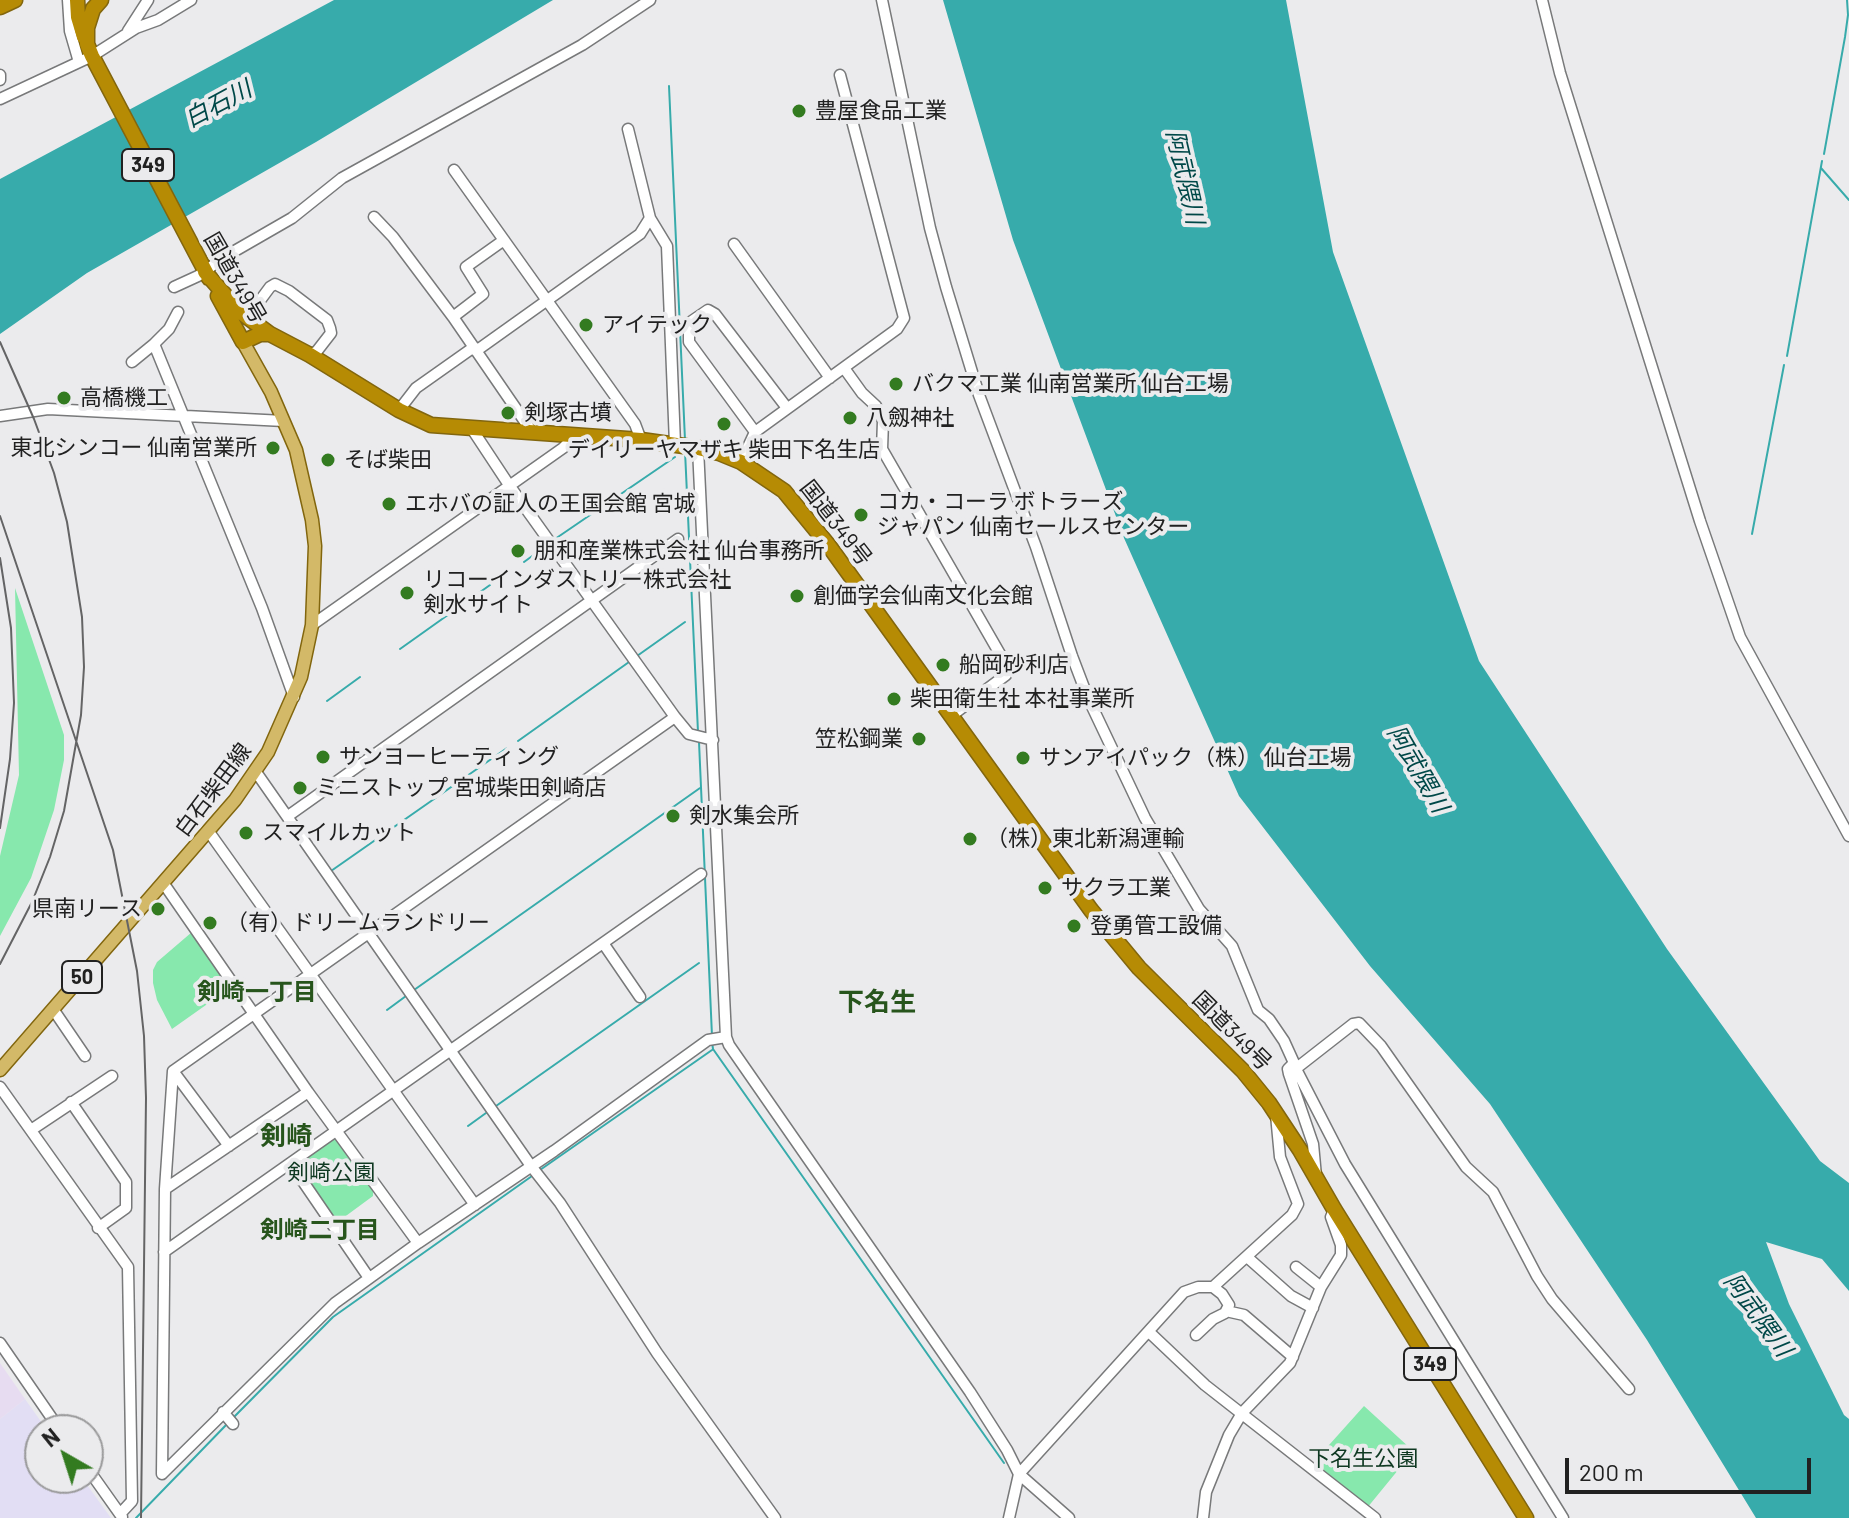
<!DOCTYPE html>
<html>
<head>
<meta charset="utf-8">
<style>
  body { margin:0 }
  #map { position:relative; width:1849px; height:1518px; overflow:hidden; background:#ebebed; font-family:Barlow,sans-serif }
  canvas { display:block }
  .north { position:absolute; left:24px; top:1414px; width:80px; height:80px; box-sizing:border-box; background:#ebebed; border:2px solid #9a9a9b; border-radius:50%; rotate:321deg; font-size:22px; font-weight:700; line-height:32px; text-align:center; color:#212121 }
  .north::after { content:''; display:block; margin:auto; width:28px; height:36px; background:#337b20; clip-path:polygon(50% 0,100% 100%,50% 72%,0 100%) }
  .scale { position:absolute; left:1565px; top:1458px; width:246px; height:36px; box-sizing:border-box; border:4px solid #212121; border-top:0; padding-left:10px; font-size:24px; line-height:28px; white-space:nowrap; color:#212121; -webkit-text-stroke:6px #ebebed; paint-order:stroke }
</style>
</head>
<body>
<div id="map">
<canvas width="1849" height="1518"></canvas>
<div class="north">N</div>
<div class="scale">200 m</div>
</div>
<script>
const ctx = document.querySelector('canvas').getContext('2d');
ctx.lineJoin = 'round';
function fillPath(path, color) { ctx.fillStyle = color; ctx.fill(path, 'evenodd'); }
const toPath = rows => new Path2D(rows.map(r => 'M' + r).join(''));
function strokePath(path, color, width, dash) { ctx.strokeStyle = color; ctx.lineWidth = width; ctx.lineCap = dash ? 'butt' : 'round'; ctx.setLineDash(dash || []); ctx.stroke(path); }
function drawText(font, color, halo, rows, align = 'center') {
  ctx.font = font + ' Barlow,"Noto Sans JP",sans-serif'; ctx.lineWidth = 8; ctx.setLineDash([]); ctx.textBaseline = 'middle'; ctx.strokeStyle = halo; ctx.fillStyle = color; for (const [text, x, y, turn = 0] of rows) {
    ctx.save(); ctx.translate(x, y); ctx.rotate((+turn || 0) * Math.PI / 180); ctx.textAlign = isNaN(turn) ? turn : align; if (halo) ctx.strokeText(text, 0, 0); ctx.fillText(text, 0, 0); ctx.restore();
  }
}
const commercial = toPath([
  [25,1399,47,1430,40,1430,40,1478,82,1478,111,1518,0,1518,0,1419]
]);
const industrial = toPath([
  [0,1363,25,1399,0,1419]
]);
const green = toPath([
  [15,588,64,735,64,760,54,810,31,878,0,936,0,856,19,775],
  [192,932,230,988,172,1029,157,1000,153,983,153,970,157,962],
  [330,1139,339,1140,373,1191,373,1196,339,1221,334,1219,296,1170,297,1163],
  [1364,1406,1410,1448,1399,1459,1403,1464,1367,1508,1312,1464]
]);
const water = toPath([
  [334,0,553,0,316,142,87,273,0,334,0,179],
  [943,0,1286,0,1333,252,1479,661,1667,949,1820,1161,1849,1183,1849,1291,1822,1259,1766,1242,1789,1304,1844,1415,1849,1419,1849,1518,1756,1518,1647,1340,1490,1104,1370,966,1239,796,1124,538,1013,240]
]);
const stream = toPath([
  [669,86,685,440],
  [1824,154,1845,37,1848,15,1847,0],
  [1821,168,1849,200],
  [1787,356,1822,161],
  [685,451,698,732],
  [1752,534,1784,365],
  [555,539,675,457],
  [524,562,546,546],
  [400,649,490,585],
  [637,656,685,622],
  [327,701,360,677],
  [518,741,629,662],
  [699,742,712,1036],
  [331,871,507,748],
  [414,990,700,788],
  [387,1010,406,996],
  [712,1042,713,1049,1004,1463],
  [496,1106,699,963],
  [468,1126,486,1113],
  [540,1170,712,1050],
  [233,1418,333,1317,532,1176],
  [136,1518,228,1423]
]);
const minor = toPath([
  [68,0,70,31,79,62],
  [882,0,930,228,946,287,979,395,1036,547,1072,656,1088,698,1145,818,1199,909,1232,946,1258,1010,1269,1019,1284,1041,1294,1063,1288,1069,1289,1074],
  [1542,0,1560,73,1700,521,1740,637,1849,836],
  [128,31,148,0],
  [0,75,0,80],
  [0,99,92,56,136,28,158,20,191,0],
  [628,129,650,218,667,246,675,444],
  [454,170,635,424,641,440],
  [374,217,393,237,453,317,532,432],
  [734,244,830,378],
  [174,287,198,276,226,256,292,218,342,178,582,45,650,0],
  [178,312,169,329,154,344,262,608,294,697],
  [453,317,483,294,466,267,504,240],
  [247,318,270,287,275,284,289,291,327,320,330,328,331,333,317,351,310,355],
  [476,351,640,234,650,218],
  [132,362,154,344],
  [844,368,862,393,876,406,883,421,882,449,1008,668,1006,675,951,716],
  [399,410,416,388,474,347],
  [0,416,48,409,284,421],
  [472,429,509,485,675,717,689,734,713,740],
  [755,432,689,342,689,323,708,310,715,314,787,408],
  [698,448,726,1037,729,1045,970,1392,1007,1450,1019,1474,1069,1518],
  [741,462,755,432,897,329,904,318,840,75],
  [312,625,563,448,576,435],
  [256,772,531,1166,560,1203,657,1353,775,1518],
  [288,816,678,539],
  [209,832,475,1205],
  [164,884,308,1092,418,1243],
  [603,943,640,997],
  [53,1009,85,1056],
  [1296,1069,1345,1164,1563,1518],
  [173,1071,229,1146],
  [0,1087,128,1267,132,1501,120,1514],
  [71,1102,126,1182,126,1208,98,1228],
  [31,1130,112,1076],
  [291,1164,369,1278],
  [1316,1176,1313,1144,1289,1074,1353,1024,1359,1023,1381,1046,1466,1167,1493,1192,1537,1276,1552,1299,1629,1389],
  [165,1189,308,1092],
  [164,1252,701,874],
  [1247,1257,1291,1296,1313,1308],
  [1296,1267,1321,1287],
  [1226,1311,1244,1315,1293,1357],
  [1149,1332,1205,1385,1375,1518],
  [1196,1335,1213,1319,1225,1313,1229,1305,1222,1294,1213,1287],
  [0,1343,60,1430],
  [223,1412,233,1424],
  [88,1469,122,1517],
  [162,1474,165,1189,173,1071,675,717],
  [162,1474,335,1303,418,1243,554,1151,708,1040,726,1037],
  [1009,1518,1019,1474,1184,1292,1198,1287,1213,1287,1292,1215,1298,1204,1280,1157,1276,1115],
  [1203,1518,1206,1492,1229,1435,1242,1413,1290,1363,1321,1287,1341,1255,1341,1245,1331,1217,1334,1210]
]);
const major = toPath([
  [0,1070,235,800,268,752,301,677,312,625,315,546,312,520,296,450,271,392,243,342]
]);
const highway = toPath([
  [77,0,78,17,84,37],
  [101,0,93,9,87,28,87,44,92,56,209,278],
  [0,7,15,0],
  [205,272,239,311,270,334,310,355,399,410,431,425,641,440,698,448,719,453,741,462,784,491,829,546,1091,910,1139,968,1243,1071,1269,1103,1300,1150,1334,1209,1526,1518],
  [218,296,243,342,260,334,270,334]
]);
const rail = toPath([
  [0,342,34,419,54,473,67,522,82,617,84,667,81,715,64,811,50,857,32,902,0,964],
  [0,516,113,850,137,971,144,1036,146,1098,141,1518],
  [0,558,11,628,14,703,10,759,0,828]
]);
const markers = [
  [799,111,8,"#337b20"],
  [586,325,8,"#337b20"],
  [896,384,8,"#337b20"],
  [64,398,8,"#337b20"],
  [508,413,8,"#337b20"],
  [850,418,8,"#337b20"],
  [724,424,8,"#337b20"],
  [273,448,8,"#337b20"],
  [328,460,8,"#337b20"],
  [389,504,8,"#337b20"],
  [861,515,8,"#337b20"],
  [518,551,8,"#337b20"],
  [407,593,8,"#337b20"],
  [797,596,8,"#337b20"],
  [943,665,8,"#337b20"],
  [894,699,8,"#337b20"],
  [919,739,8,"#337b20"],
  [323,757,8,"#337b20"],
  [1023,758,8,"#337b20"],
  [300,788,8,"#337b20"],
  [673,816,8,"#337b20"],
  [246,833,8,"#337b20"],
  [970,839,8,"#337b20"],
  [1045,888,8,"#337b20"],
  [158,909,8,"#337b20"],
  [210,923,8,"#337b20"],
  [1074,926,8,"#337b20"]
];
const shields = [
  [148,165,52],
  [82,977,40],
  [1430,1364,52]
];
const shieldNames = [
  ["349",148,165],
  ["50",82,977],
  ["349",1430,1364]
];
const poiNames = [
  ["豊屋食品工業",815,111],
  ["アイテック",602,325],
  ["バクマ工業 仙南営業所 仙台工場",912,384],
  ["高橋機工",80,398],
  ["剣塚古墳",524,413],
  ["八劔神社",866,418],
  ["東北シンコー 仙南営業所",257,448,"right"],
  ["デイリーヤマザキ 柴田下名生店",724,450,"center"],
  ["そば柴田",344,460],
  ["コカ・コーラ ボトラーズ",877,502],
  ["ジャパン 仙南セールスセンター",877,527],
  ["エホバの証人の王国会館 宮城",405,504],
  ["朋和産業株式会社 仙台事務所",534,551],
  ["リコーインダストリー株式会社",423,580],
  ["剣水サイト",423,605],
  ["創価学会仙南文化会館",813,596],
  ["船岡砂利店",959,665],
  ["柴田衛生社 本社事業所",910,699],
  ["笠松鋼業",903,739,"right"],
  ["サンヨーヒーティング",339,757],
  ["サンアイパック（株） 仙台工場",1039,758],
  ["ミニストップ 宮城柴田剣崎店",316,788],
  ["剣水集会所",689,816],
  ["スマイルカット",262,833],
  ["（株）東北新潟運輸",986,839],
  ["サクラ工業",1061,888],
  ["県南リース",142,909,"right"],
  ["（有）ドリームランドリー",226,923],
  ["登勇管工設備",1090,926]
];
const streetNames = [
  ["国道349号",235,278,60],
  ["国道349号",836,523,52],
  ["白石柴田線",213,790,-53],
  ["国道349号",1232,1031,45]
];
const parkNames = [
  ["剣崎公園",331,1173],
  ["下名生公園",1363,1459]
];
const waterNames = [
  ["白石川",218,104,-28],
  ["阿武隈川",1185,177,77],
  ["阿武隈川",1418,769,60],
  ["阿武隈川",1758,1315,54]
];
const neighbourhoodNames = [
  ["剣崎一丁目",257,992],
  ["剣崎二丁目",320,1230]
];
const quarterNames = [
  ["下名生",877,1002],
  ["剣崎",286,1136]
];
fillPath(commercial, '#e2def4');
fillPath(industrial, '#e7dcf1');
fillPath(green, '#87e8ad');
fillPath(water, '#37abab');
strokePath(stream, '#37abab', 2);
strokePath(minor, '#78797a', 13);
strokePath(major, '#82660e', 15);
strokePath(highway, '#82660e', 17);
strokePath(minor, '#fff', 10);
strokePath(major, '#d3b968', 12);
strokePath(highway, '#b68b04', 14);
strokePath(rail, '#646465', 2);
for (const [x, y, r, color] of markers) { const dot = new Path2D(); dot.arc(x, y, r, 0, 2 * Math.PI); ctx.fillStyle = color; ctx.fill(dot); strokePath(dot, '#ebebed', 3); }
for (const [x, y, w] of shields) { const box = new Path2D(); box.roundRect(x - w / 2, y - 16, w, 32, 6); ctx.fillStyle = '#ebebed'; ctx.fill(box); strokePath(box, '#212121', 2); }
drawText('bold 20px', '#212121', null, shieldNames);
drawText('22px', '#212121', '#ebebed', poiNames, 'left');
drawText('22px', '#212121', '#ebebed', streetNames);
drawText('22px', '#0f3922', '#ebebed', parkNames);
drawText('italic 24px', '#004848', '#ebebed', waterNames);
drawText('bold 24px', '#27551c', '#ebebed', neighbourhoodNames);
drawText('bold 26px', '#27551c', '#ebebed', quarterNames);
</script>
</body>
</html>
